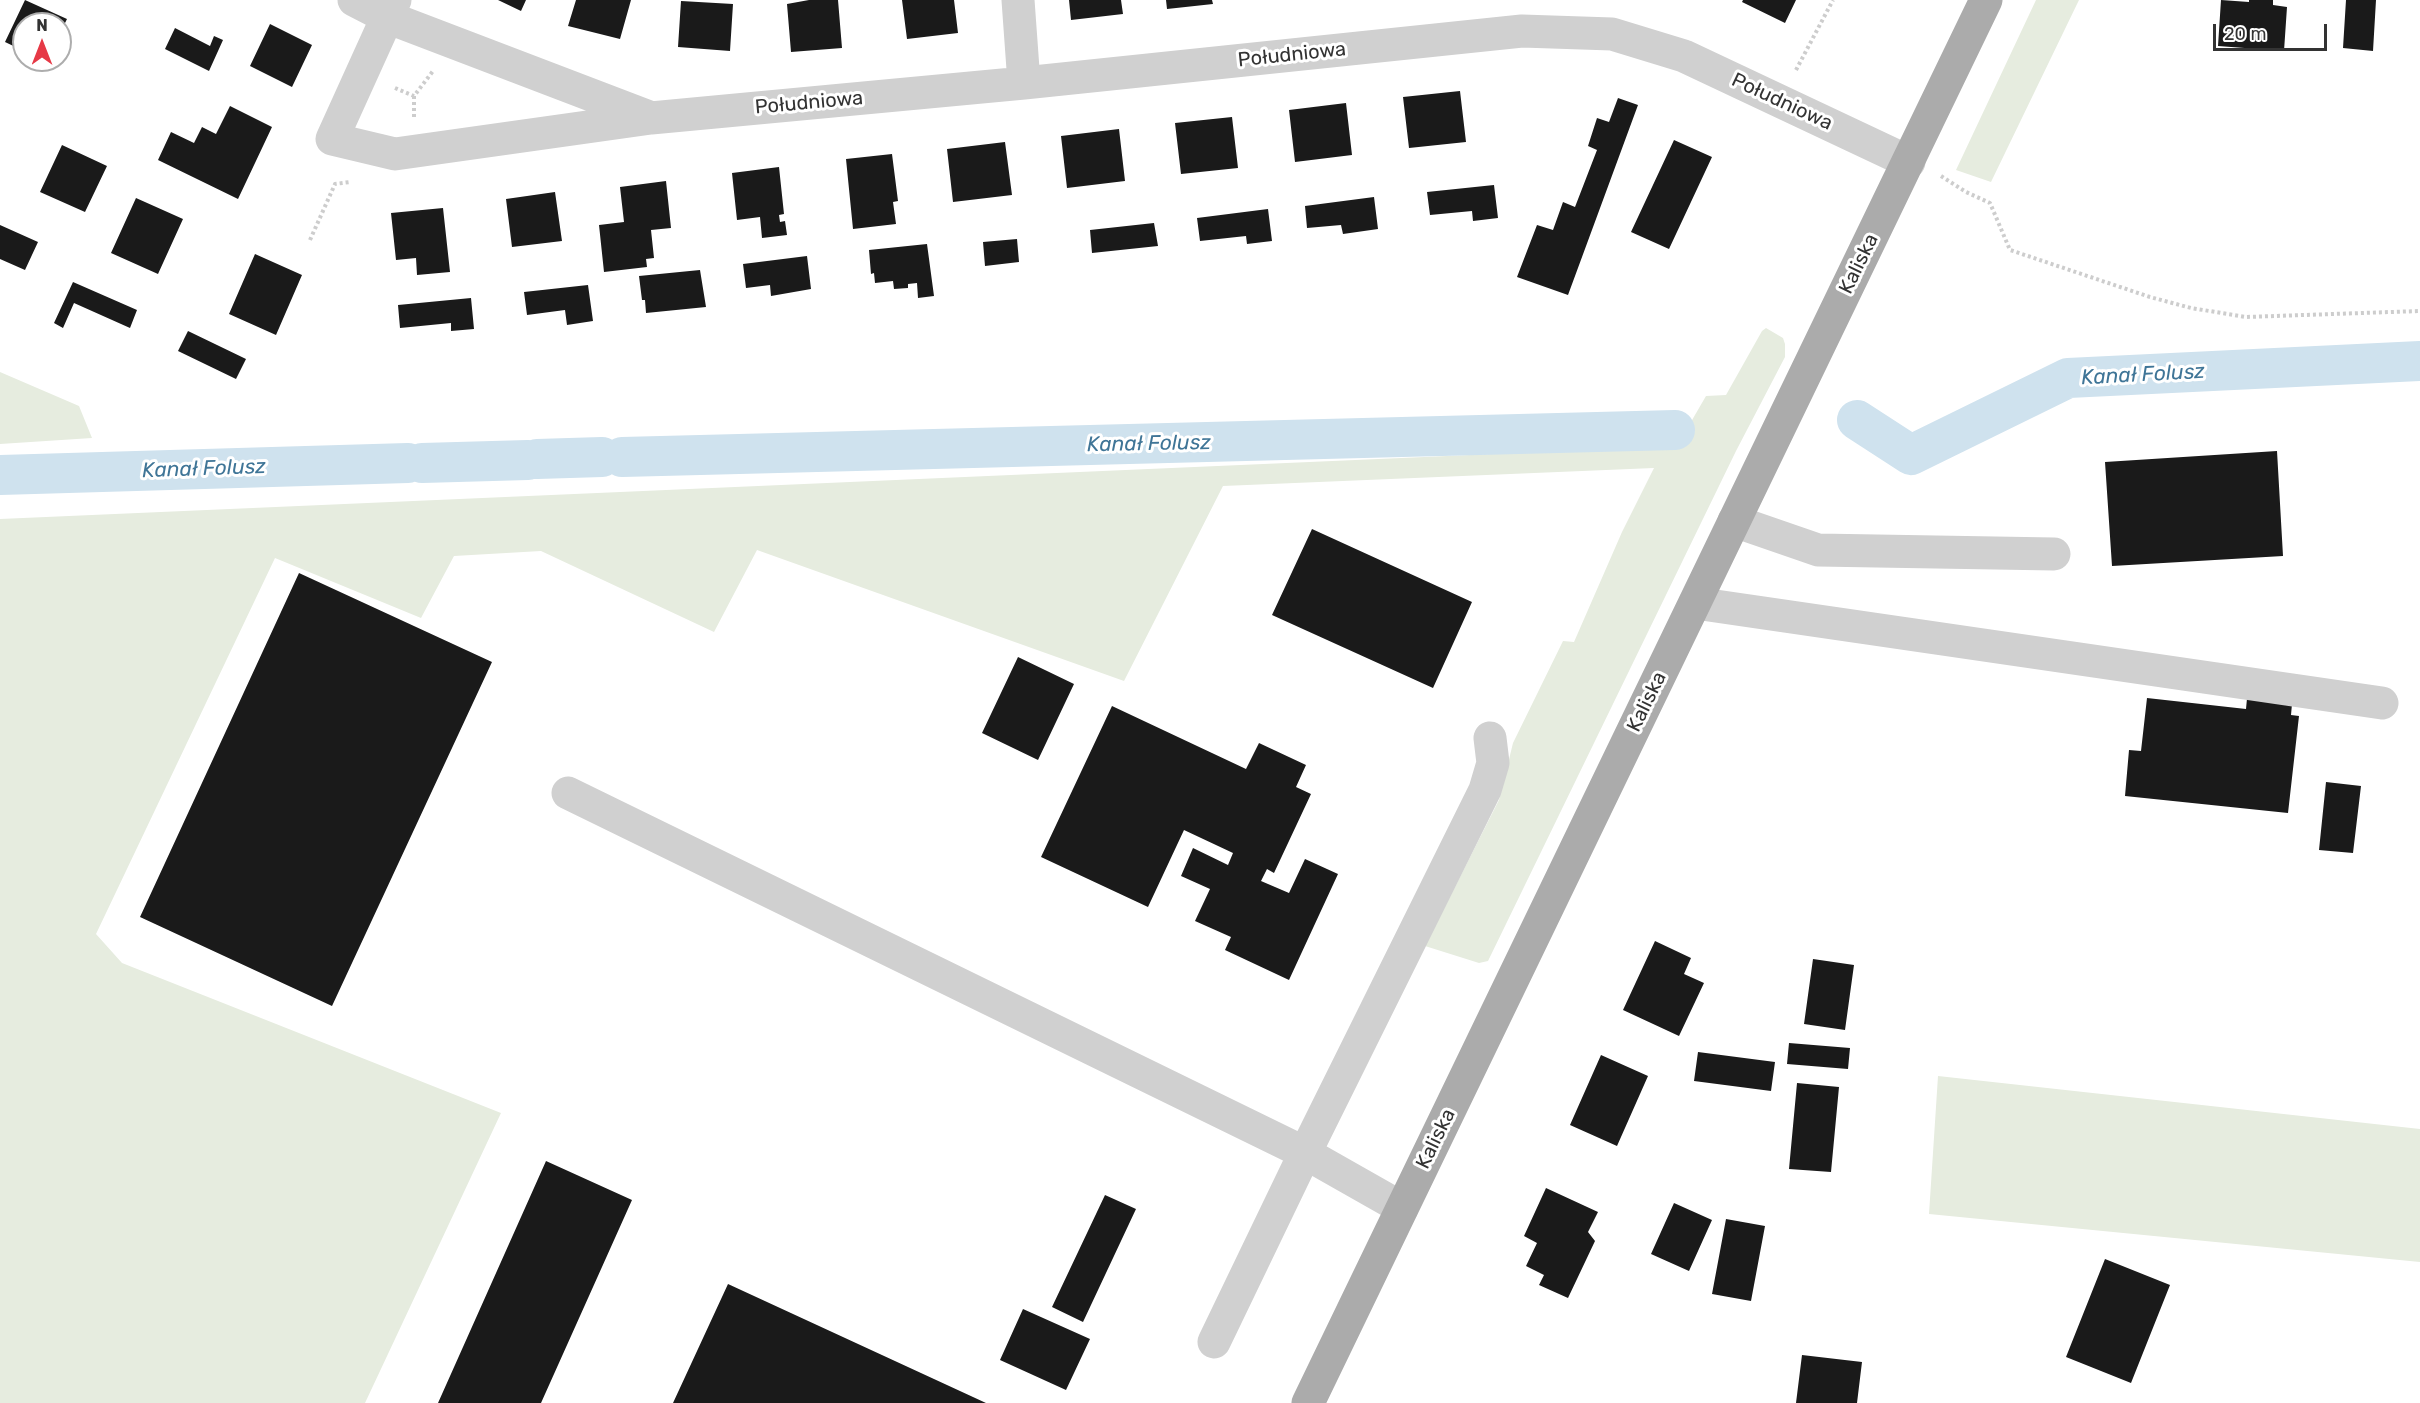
<!DOCTYPE html>
<html>
<head>
<meta charset="utf-8">
<style>
  body { margin:0 }
  #map { position:relative; width:2420px; height:1403px; overflow:hidden; background:#fff; font-family:Rubik,sans-serif }
  canvas { display:block }
  .north { position:absolute; left:12px; top:12px; width:60px; height:60px; box-sizing:border-box; background:#fff; border:2px solid #adadad; border-radius:50%; rotate:0deg; font-size:16px; font-weight:700; line-height:24px; text-align:center; color:#333 }
  .north::after { content:''; display:block; margin:auto; width:21px; height:27px; background:#e63946; clip-path:polygon(50% 0,100% 100%,50% 72%,0 100%) }
  .scale { position:absolute; left:2213px; top:24px; width:114px; height:27px; box-sizing:border-box; border:3px solid #333; border-top:0; padding-left:8px; font-size:18px; line-height:21px; white-space:nowrap; color:#333; -webkit-text-stroke:4px #fff; paint-order:stroke }
</style>
</head>
<body>
<div id="map">
<canvas width="2420" height="1403"></canvas>
<div class="north">N</div>
<div class="scale">20 m</div>
</div>
<script>
const ctx = document.querySelector('canvas').getContext('2d');
ctx.lineJoin = 'round';
function fillPath(path, color) { ctx.fillStyle = color; ctx.fill(path, 'evenodd'); }
const toPath = rows => new Path2D(rows.map(r => 'M' + r).join(''));
function strokePath(path, color, width, dash) { ctx.strokeStyle = color; ctx.lineWidth = width; ctx.lineCap = dash ? 'butt' : 'round'; ctx.setLineDash(dash || []); ctx.stroke(path); }
function drawText(font, color, halo, rows, align = 'center') {
  ctx.font = font + ' Rubik,sans-serif'; ctx.lineWidth = 6; ctx.setLineDash([]); ctx.textBaseline = 'middle'; ctx.strokeStyle = halo; ctx.fillStyle = color; for (const [text, x, y, turn = 0] of rows) {
    ctx.save(); ctx.translate(x, y); ctx.rotate((+turn || 0) * Math.PI / 180); ctx.textAlign = isNaN(turn) ? turn : align; if (halo) ctx.strokeText(text, 0, 0); ctx.fillText(text, 0, 0); ctx.restore();
  }
}
const green = toPath([
  [2036,0,2079,0,1991,182,1956,170],
  [1766,328,1783,338,1785,344,1785,357,1736,451,1488,961,1479,963,1425,946,1499,800,1513,743,1563,641,1574,642,1622,532,1654,468,1223,486,1124,681,757,550,714,632,541,551,454,556,421,618,275,558,96,934,122,963,501,1113,365,1403,0,1403,0,519,1677,446,1706,396,1726,395,1762,331],
  [0,372,79,406,92,438,0,444],
  [1938,1076,2420,1129,2420,1262,1929,1214]
]);
const canal = toPath([
  [1857,420,1911,455,2068,378,2420,361],
  [622,457,1675,430],
  [537,459,602,457],
  [422,463,528,460],
  [0,475,408,463]
]);
const building = toPath([
  [25,0,67,19,60,33,60,24,24,24,24,51,5,42],
  [498,0,526,0,521,11],
  [576,0,631,0,620,39,568,26],
  [809,0,838,0,842,48,791,52,787,4],
  [902,0,954,0,958,33,907,39],
  [1069,0,1121,0,1123,14,1071,20],
  [1166,0,1212,0,1213,4,1167,9],
  [1743,0,1796,0,1785,23,1742,2],
  [2221,0,2249,2,2249,0,2273,0,2273,5,2287,7,2284,51,2218,46],
  [2346,0,2376,0,2373,51,2343,48],
  [681,1,733,4,730,51,678,47],
  [270,24,312,45,292,87,250,66],
  [175,28,210,46,214,36,223,40,209,71,165,49],
  [1460,91,1466,142,1409,148,1403,97],
  [1618,98,1638,105,1568,295,1517,277,1537,225,1553,230,1563,202,1575,207,1597,150,1588,146,1597,118,1609,122],
  [1346,103,1352,155,1295,162,1289,110],
  [230,106,272,127,238,199,158,160,171,132,194,143,202,127,216,134],
  [1232,117,1238,168,1181,174,1175,123],
  [1119,129,1125,181,1067,188,1061,136],
  [1674,140,1712,157,1669,249,1631,232],
  [1005,142,1012,195,953,202,947,149],
  [62,145,107,166,85,212,40,192],
  [892,154,898,201,893,202,896,224,853,229,846,159],
  [779,167,784,214,779,215,780,222,785,221,787,235,762,238,760,217,737,220,732,173],
  [666,181,671,228,651,230,654,258,646,259,647,267,604,272,599,225,624,222,620,187],
  [1494,185,1498,218,1473,221,1472,211,1430,215,1427,192],
  [555,192,562,241,512,247,506,199],
  [1374,197,1378,229,1343,234,1341,225,1307,228,1305,206],
  [136,198,183,219,158,274,111,253],
  [443,208,450,272,417,275,416,258,396,260,391,213],
  [1268,209,1272,241,1247,244,1246,236,1200,241,1197,218],
  [1154,223,1158,246,1092,253,1090,230],
  [0,225,38,242,25,270,0,259],
  [1017,239,1019,262,985,266,983,242],
  [927,244,934,296,918,298,917,283,908,284,908,288,894,289,893,281,875,283,874,273,871,274,869,250],
  [255,254,302,275,276,335,229,314],
  [807,256,811,289,771,296,770,285,746,288,743,264],
  [700,270,706,307,646,313,645,300,642,300,639,276],
  [73,282,137,310,130,328,74,303,63,328,54,323],
  [588,285,593,321,567,325,565,310,527,315,524,292],
  [471,298,474,329,451,331,451,323,400,328,398,305],
  [188,331,246,359,236,379,178,351],
  [2277,451,2283,556,2112,566,2105,462],
  [1312,529,1472,602,1433,688,1272,615],
  [299,573,492,662,332,1006,140,917],
  [1018,657,1074,684,1038,760,982,733],
  [2248,688,2293,693,2291,715,2299,716,2288,813,2125,796,2129,750,2141,751,2147,698,2246,709],
  [1112,706,1246,769,1259,743,1306,765,1296,787,1311,794,1274,873,1267,869,1261,881,1289,893,1305,859,1338,874,1289,980,1225,950,1231,937,1195,921,1210,889,1181,876,1193,848,1228,865,1233,853,1184,830,1148,907,1041,857],
  [2326,782,2361,786,2353,853,2319,850],
  [1655,941,1691,958,1684,974,1704,983,1679,1036,1623,1010],
  [1813,959,1854,965,1845,1030,1804,1024],
  [1789,1043,1850,1048,1848,1069,1787,1064],
  [1698,1052,1775,1062,1771,1091,1694,1081],
  [1601,1055,1648,1076,1617,1146,1570,1125],
  [1797,1083,1839,1087,1831,1172,1789,1169],
  [546,1161,632,1200,541,1403,438,1403],
  [1546,1188,1598,1212,1588,1232,1595,1241,1568,1298,1539,1285,1544,1275,1526,1266,1537,1243,1524,1236],
  [1105,1195,1136,1209,1083,1322,1052,1307],
  [1674,1203,1712,1220,1689,1271,1651,1254],
  [1726,1219,1765,1226,1751,1301,1712,1294],
  [2105,1259,2170,1285,2131,1383,2066,1357],
  [728,1284,986,1403,673,1403],
  [1023,1309,1090,1339,1066,1390,1000,1360],
  [1802,1355,1862,1362,1857,1403,1796,1403]
]);
const path = toPath([
  [1796,70,1833,0],
  [395,88,414,96,433,71],
  [414,96,414,117],
  [1941,176,1966,192,1990,203,2010,250,2150,297,2191,308,2246,317,2420,311],
  [310,240,335,184,350,182]
]);
const minor = toPath([
  [354,0,387,17,649,117],
  [395,0,332,139,395,154,651,118,1024,83,1522,31,1612,34,1684,56,1909,162],
  [1018,0,1024,83],
  [1734,521,1818,550,2054,554],
  [1695,603,2382,703],
  [568,793,1305,1153,1214,1342],
  [1402,1208,1305,1153,1485,790,1493,763,1490,738]
]);
const major = toPath([
  [1308,1403,1986,0]
]);
const streetNames = [
  ["Południowa",1292,55,-6],
  ["Południowa",1782,102,25],
  ["Południowa",809,103,-5],
  ["Kaliska",1859,264,-64],
  ["Kaliska",1647,702,-64],
  ["Kaliska",1436,1139,-64]
];
const waterNames = [
  ["Kanał Folusz",2143,375,-3],
  ["Kanał Folusz",1149,444,-1],
  ["Kanał Folusz",204,469,-2]
];
fillPath(green, '#e6ecdf');
strokePath(canal, '#cfe2ee', 40);
fillPath(building, '#1a1a1a');
strokePath(path, '#cdcdcd', 4, [3, 3]);
strokePath(minor, '#d0d0d0', 33);
strokePath(major, '#ababab', 33);
drawText('20px', '#333', '#fff', streetNames);
drawText('italic 21px', '#3f7597', '#fff', waterNames);
</script>
</body>
</html>
